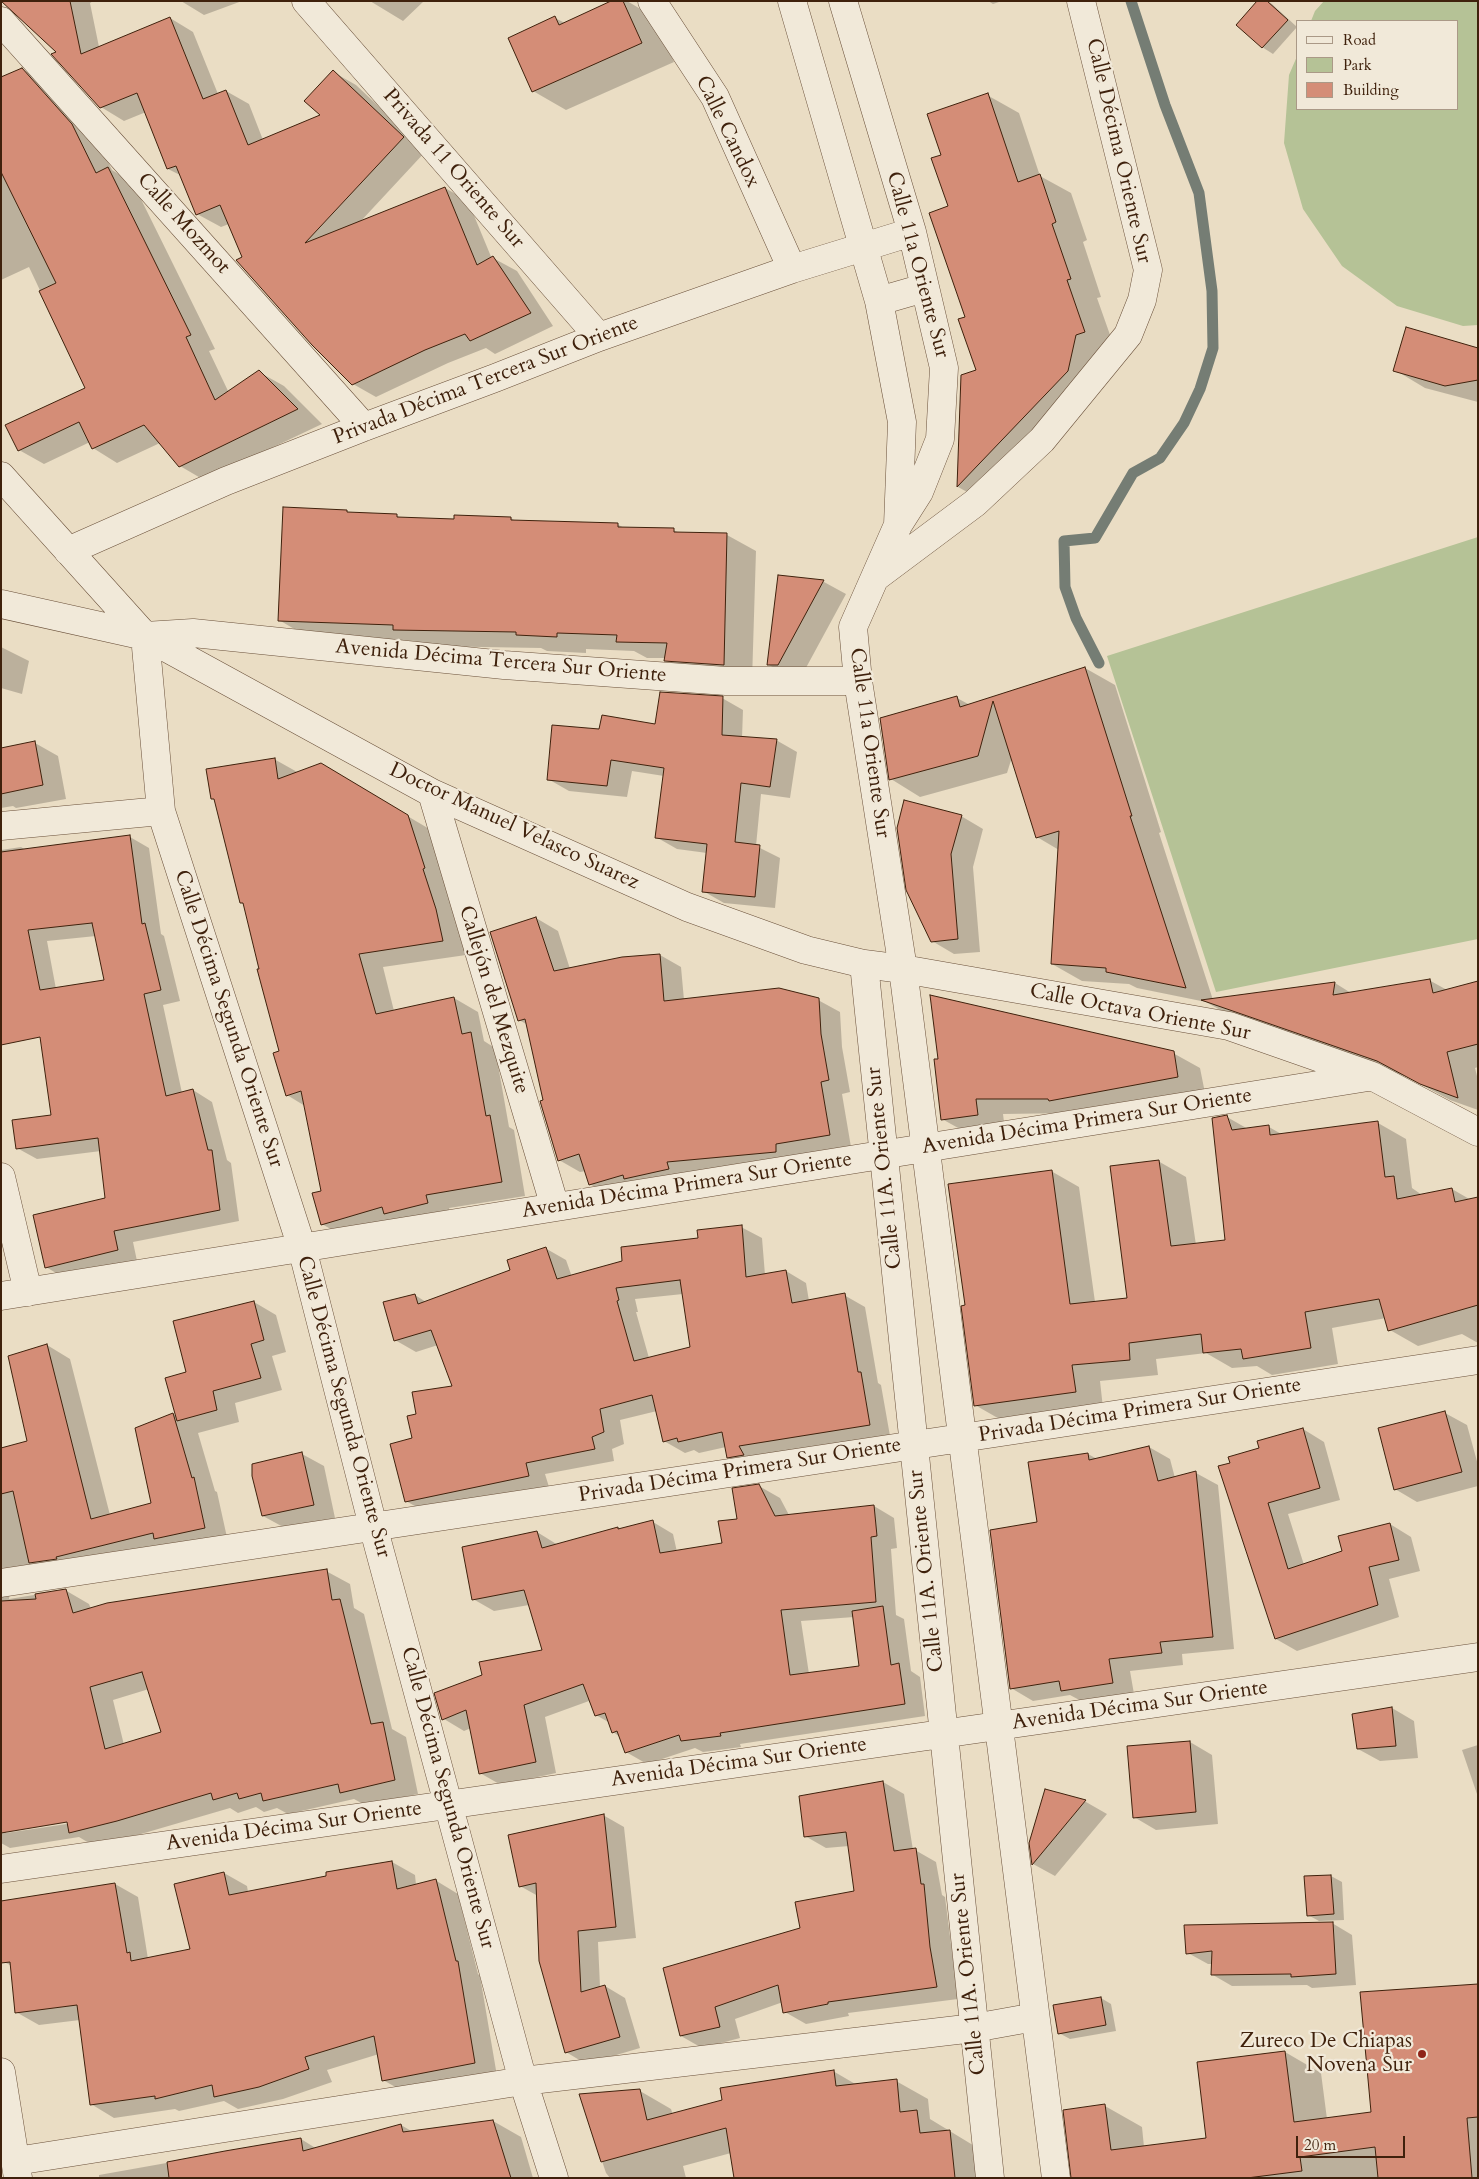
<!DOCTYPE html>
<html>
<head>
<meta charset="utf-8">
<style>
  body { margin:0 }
  #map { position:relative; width:1479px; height:2179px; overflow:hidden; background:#eaddc4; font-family:Cardo,serif }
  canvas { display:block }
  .frame { position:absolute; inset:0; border:2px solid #3f210c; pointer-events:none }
  .legend { position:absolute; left:1296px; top:20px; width:162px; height:90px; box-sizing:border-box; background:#f1e9d9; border:1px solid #aa9987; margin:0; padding:6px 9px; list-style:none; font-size:15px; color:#3f210c }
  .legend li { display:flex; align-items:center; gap:10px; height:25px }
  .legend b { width:25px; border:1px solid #aa9987 }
  .scale { position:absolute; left:1296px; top:2136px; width:109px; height:22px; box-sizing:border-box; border:2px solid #3f210c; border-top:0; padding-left:6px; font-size:15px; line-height:18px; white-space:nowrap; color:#3f210c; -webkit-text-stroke:4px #f1e9d9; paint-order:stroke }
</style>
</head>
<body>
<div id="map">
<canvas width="1479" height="2179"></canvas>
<div class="frame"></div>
<ul class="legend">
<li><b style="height:6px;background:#f1e9d9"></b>Road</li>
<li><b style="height:14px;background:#b5c296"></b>Park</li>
<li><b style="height:14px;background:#d48d77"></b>Building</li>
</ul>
<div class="scale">20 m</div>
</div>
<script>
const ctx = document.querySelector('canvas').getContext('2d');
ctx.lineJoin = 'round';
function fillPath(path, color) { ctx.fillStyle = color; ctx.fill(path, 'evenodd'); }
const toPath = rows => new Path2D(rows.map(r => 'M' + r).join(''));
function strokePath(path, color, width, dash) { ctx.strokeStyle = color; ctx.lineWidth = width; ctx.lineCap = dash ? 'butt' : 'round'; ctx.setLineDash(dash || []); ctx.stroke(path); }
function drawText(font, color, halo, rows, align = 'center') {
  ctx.font = font + ' Cardo,serif'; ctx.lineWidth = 4.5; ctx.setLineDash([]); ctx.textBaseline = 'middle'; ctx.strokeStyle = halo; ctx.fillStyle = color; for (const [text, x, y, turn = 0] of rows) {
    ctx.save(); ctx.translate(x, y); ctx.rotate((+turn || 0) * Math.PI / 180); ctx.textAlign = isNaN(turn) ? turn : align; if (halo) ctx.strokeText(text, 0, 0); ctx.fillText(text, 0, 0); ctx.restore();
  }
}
const green = toPath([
  [1324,1,1478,1,1478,325,1463,326,1397,306,1342,266,1303,209,1284,143,1289,75,1298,54,1298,109,1458,109,1458,21,1311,21,1315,11],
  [1478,537,1478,939,1216,992,1107,656]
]);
const shadow = toPath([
  [3,1,93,1,90,3,99,47,170,18,193,32,218,94,226,91,249,104,263,140,322,116,333,72,356,85,426,151,360,222,445,188,468,201,492,259,493,258,517,271,553,326,495,354,486,348,448,363,376,397,353,384,229,224,221,227,197,214,182,176,168,169,146,112,124,121,101,107,58,52],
  [181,1,242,1,204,15],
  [370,1,424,1,403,21],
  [614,1,627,1,654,17,674,62,566,110,533,91,555,18,565,23],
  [988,1,1002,1,993,4],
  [1258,1,1267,1,1272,4,1297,27,1273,54,1262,47],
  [22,69,46,83,97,140,112,170,133,183,215,349,209,351,229,393,259,372,284,386,322,424,204,480,180,466,160,443,117,463,93,448,90,442,44,464,19,450,86,388,29,267,1,280,1,75,2,78],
  [987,95,1019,113,1040,176,1071,193,1087,240,1083,242,1101,297,1097,298,1115,349,989,504,958,487,962,376,977,371,967,318,943,155],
  [1478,349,1478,402,1425,388,1395,370],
  [346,511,352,514,397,516,402,518,455,521,511,518,517,522,617,524,624,528,673,530,680,533,727,535,756,551,752,681,695,677,666,660,666,658,647,658,634,651,586,649,586,653,547,651,541,648,423,646,415,641,308,637,279,620],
  [779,576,824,582,846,594,801,677,791,677,769,665],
  [1,647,29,661,22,694,1,688],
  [1085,668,1115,685,1161,832,1159,833,1213,1000,1335,983,1351,993,1429,980,1447,990,1478,982,1478,1067,1475,1068,1478,1080,1478,1110,1450,1100,1407,1077,1231,1016,1206,1002,1137,988,1129,984,1082,981,1052,964,1059,850,1037,837,1012,757,1007,773,920,797,891,779,957,698,970,705],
  [722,698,743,710,742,738,776,740,797,752,790,798,761,794,756,846,780,858,775,908,724,903,703,891,707,853,677,849,656,837,664,776,632,771,627,797,569,791,548,779,600,731,656,725],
  [35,743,58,756,66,799,16,808,13,806,1,808,1,749],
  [274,759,299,773,345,779,431,830,466,955,383,967,394,1011,454,998,478,1012,484,1041,495,1048,509,1127,514,1130,525,1196,449,1208,451,1216,346,1238,322,1224,322,1192,305,1106,287,1095,281,1052,245,905,242,903,216,801,212,798],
  [961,816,983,829,973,867,980,952,954,954,932,941,908,889],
  [130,837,149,848,161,934,164,936,180,1001,163,1005,182,1093,193,1090,212,1102,227,1160,231,1163,239,1221,133,1242,137,1261,66,1279,46,1267,106,1199,101,1151,37,1159,17,1148,52,1116,41,1031,1,1005,1,850,21,847,26,850],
  [96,936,106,981,56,989,47,941],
  [536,918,558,931,570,969,660,955,681,967,684,1000,818,1000,840,1012,842,1047,850,1092,842,1094,851,1147,611,1197,590,1184,586,1171,580,1172,559,1160,528,1025,519,1020],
  [1173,1053,1200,1068,1205,1093,1073,1113,1003,1114,1005,1130,969,1134,942,1119,935,1060],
  [1227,1117,1248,1129,1269,1127,1283,1135,1378,1123,1406,1139,1412,1188,1422,1195,1452,1189,1471,1200,1478,1199,1478,1343,1462,1334,1418,1346,1390,1330,1386,1318,1332,1328,1338,1364,1272,1375,1257,1366,1232,1368,1206,1353,1156,1359,1158,1375,1100,1381,1103,1408,1003,1421,975,1405,967,1306,1051,1171,1079,1187,1095,1302,1129,1299,1158,1161,1186,1177,1196,1245,1226,1241],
  [741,1227,762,1238,765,1275,786,1271,806,1283,809,1301,844,1295,865,1307,878,1383,881,1385,890,1436,748,1469,728,1457,726,1447,699,1453,694,1450,685,1453,664,1441,657,1411,620,1420,624,1444,612,1449,614,1461,545,1474,549,1487,427,1513,406,1501,417,1415,453,1387,438,1345,416,1352,395,1340,415,1295,426,1302,512,1271,545,1248,566,1260,572,1277],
  [683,1294,691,1348,649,1358,636,1312,638,1312,635,1299],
  [254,1302,276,1315,286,1352,272,1356,282,1390,235,1403,239,1422,198,1433,215,1491,217,1492,228,1542,10,1591,9,1599,65,1590,89,1604,91,1609,326,1571,350,1584,354,1608,364,1614,392,1729,406,1737,418,1794,365,1805,354,1799,288,1814,277,1808,264,1812,256,1807,238,1813,230,1808,141,1834,94,1846,79,1837,10,1848,1,1843,1,1449,29,1442,47,1345,70,1359,110,1515,153,1504,173,1414,177,1416,188,1373,175,1322],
  [149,1689,163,1733,124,1745,113,1700],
  [73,1820,73,1823,6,1833,6,1831],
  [1445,1413,1467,1425,1478,1465,1478,1486,1417,1502,1395,1489],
  [1303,1429,1324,1442,1340,1500,1288,1514,1304,1565,1343,1552,1390,1524,1411,1537,1420,1571,1389,1579,1399,1617,1297,1651,1276,1639,1219,1467,1232,1464],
  [1149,1447,1170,1459,1175,1478,1196,1473,1218,1485,1234,1649,1182,1654,1183,1665,1130,1671,1134,1694,1083,1702,1070,1695,1033,1701,1011,1688,1038,1523,1088,1454,1097,1459],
  [302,1454,324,1466,335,1518,285,1528,263,1516],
  [759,1486,780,1498,789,1515,874,1506,894,1518,897,1548,891,1549,896,1615,904,1619,911,1671,920,1677,925,1716,740,1744,741,1747,703,1752,695,1748,647,1764,626,1752,620,1737,613,1732,610,1723,596,1715,589,1701,545,1717,556,1773,501,1785,480,1773,471,1728,464,1731,444,1719,543,1651,529,1605,494,1611,473,1599,537,1532,558,1545,618,1528,620,1529,653,1522,673,1534,677,1552,723,1544],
  [854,1617,860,1667,809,1674,801,1621],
  [1392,1708,1414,1721,1418,1758,1380,1761,1358,1749],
  [1190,1742,1212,1755,1218,1824,1156,1830,1134,1817],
  [1478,1745,1478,1797,1462,1750],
  [883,1782,904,1794,913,1850,915,1850,936,1862,942,1895,945,1897,958,1999,848,2013,849,2016,806,2024,785,2012,783,2002,735,2019,740,2038,702,2048,681,2036,801,1929,856,1892,849,1846,826,1848,805,1836],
  [1046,1790,1086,1802,1107,1814,1055,1876,1033,1864,1031,1843],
  [603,1815,624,1827,636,1938,598,1942,600,1987,605,1986,625,1998,640,2048,586,2064,566,2052,538,1896,520,1886],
  [392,1862,415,1875,416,1885,435,1880,458,1894,478,1974,480,1976,497,2076,406,2093,383,2080,379,2054,327,2070,332,2082,283,2099,238,2109,224,2101,179,2111,175,2109,114,2118,91,2104,80,2020,39,2025,16,2012,12,1966,4,1962,115,1884,138,1897,148,1959,191,1950,224,1873,247,1886,248,1892],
  [1331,1876,1342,1882,1344,1920,1319,1921,1308,1915],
  [1332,1923,1352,1935,1356,1985,1312,1988,1307,1985,1232,1986,1213,1975,1213,1964,1208,1964,1188,1953],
  [1478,1986,1478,2178,1072,2178,1105,2106,1142,2127,1144,2147,1208,2139,1285,2052,1321,2073,1327,2119,1373,2113],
  [1101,1998,1111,2004,1116,2031,1070,2039,1059,2033],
  [833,2071,857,2085,896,2081,928,2099,930,2119,981,2150,984,2178,735,2178,731,2153,683,2166,686,2178,610,2178,606,2173,580,2095,640,2091,671,2109,673,2115],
  [493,2121,521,2137,533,2178,465,2178],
  [401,2125,413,2132,450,2178,99,2178,99,2175,301,2139,317,2149]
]);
const stream = toPath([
  [1099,663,1076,618,1065,587,1064,541,1095,538,1133,473,1160,458,1184,423,1200,389,1213,348,1212,291,1199,193,1165,105,1131,1]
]);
const building = toPath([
  [1,1,70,1,81,54,170,17,203,99,226,90,248,145,320,115,304,101,333,70,404,137,305,243,445,187,477,265,493,256,531,313,470,341,465,334,425,350,352,385,312,345,236,260,242,257,220,205,196,215,176,166,167,169,137,93,100,108,51,54,56,52,1,1],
  [611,1,623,1,642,43,532,92,508,38,555,16,559,25,611,1],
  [1257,1,1267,1,1288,20,1262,48,1236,25,1257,1],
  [22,68,72,124,96,173,108,167,191,335,186,337,215,400,259,370,298,409,179,467,144,425,92,449,79,422,18,451,5,425,85,388,39,291,56,283,1,172,1,77,22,68],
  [988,93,1018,182,1040,174,1056,222,1052,224,1071,279,1067,280,1085,332,1076,335,1068,371,957,487,961,375,976,370,958,319,965,317,929,213,948,206,931,158,941,155,927,114,988,93],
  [1406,327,1478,348,1478,380,1445,386,1393,371,1406,327],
  [283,507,347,510,347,512,397,514,397,517,454,519,454,515,511,517,511,520,618,523,618,527,674,528,674,532,727,533,724,665,664,661,667,643,616,642,617,635,557,633,557,637,516,635,516,632,393,630,393,625,278,621,283,507],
  [778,575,824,580,778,665,767,665,778,575],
  [1085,667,1132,816,1130,816,1186,988,1106,972,1106,968,1051,964,1059,831,1036,838,993,701,978,756,889,780,880,718,957,696,960,707,1085,667],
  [660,692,723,696,722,735,777,739,770,787,741,783,735,842,760,845,755,897,702,892,707,844,655,838,664,768,611,760,607,786,547,780,552,725,599,729,602,715,655,724,660,692],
  [35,741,43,785,1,794,1,748,35,741],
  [275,758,278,779,321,763,408,815,425,868,423,869,436,909,443,941,359,954,376,1014,454,997,462,1034,471,1032,486,1116,490,1115,502,1182,426,1195,428,1203,384,1214,382,1207,321,1225,312,1193,321,1191,301,1091,286,1096,273,1053,279,1051,257,969,259,969,243,903,240,903,214,799,211,799,206,769,275,758],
  [904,800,962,815,951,854,958,939,931,942,906,890,897,828,904,800],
  [130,835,142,924,145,923,161,990,144,994,166,1096,193,1089,208,1150,212,1150,220,1210,114,1231,118,1250,45,1268,33,1215,105,1198,98,1138,16,1149,12,1120,51,1115,40,1037,1,1045,1,852,130,835],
  [92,923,104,980,40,990,28,930,92,923],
  [536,917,554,971,622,957,660,954,664,1001,779,988,819,998,821,1034,829,1080,821,1082,830,1135,776,1144,776,1152,667,1162,669,1169,624,1179,623,1175,589,1185,579,1154,558,1161,540,1101,543,1100,525,1019,518,1021,490,932,536,917],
  [1430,979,1433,993,1478,981,1478,1044,1447,1052,1458,1098,1420,1084,1377,1061,1201,1000,1335,982,1333,995,1430,979],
  [930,995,1174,1051,1178,1077,1049,1101,1048,1099,976,1099,978,1115,941,1120,934,1059,938,1059,930,995],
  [1227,1115,1232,1130,1269,1125,1270,1135,1378,1121,1385,1177,1394,1176,1397,1199,1452,1188,1455,1202,1478,1197,1478,1305,1388,1331,1379,1299,1305,1312,1311,1348,1243,1359,1241,1349,1203,1353,1201,1334,1129,1343,1130,1360,1072,1365,1076,1392,974,1406,961,1306,965,1305,948,1184,1052,1170,1070,1304,1127,1298,1110,1166,1159,1160,1171,1246,1225,1240,1212,1118,1227,1115],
  [742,1225,746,1277,786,1270,792,1303,845,1293,858,1372,861,1372,870,1425,739,1446,744,1455,727,1458,722,1432,678,1442,677,1438,663,1442,652,1395,600,1409,604,1432,592,1437,595,1449,526,1463,529,1476,405,1502,390,1444,412,1438,407,1416,416,1414,412,1392,452,1386,431,1330,394,1341,383,1302,415,1294,418,1304,510,1270,507,1260,546,1247,557,1279,622,1261,621,1247,698,1238,697,1230,742,1225],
  [680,1280,690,1347,634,1361,617,1301,619,1300,616,1288,680,1280],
  [254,1301,264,1340,251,1344,261,1378,213,1391,217,1410,177,1421,165,1378,186,1372,173,1321,254,1301],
  [47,1344,91,1519,151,1503,135,1428,173,1413,192,1478,194,1477,205,1528,154,1539,153,1533,56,1557,57,1559,29,1563,13,1491,1,1494,1,1448,27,1441,8,1356,47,1344],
  [1445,1411,1462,1472,1394,1490,1378,1428,1445,1411],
  [1303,1428,1320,1488,1268,1503,1288,1569,1342,1551,1338,1536,1390,1523,1399,1560,1369,1567,1378,1605,1275,1639,1218,1466,1230,1463,1228,1457,1259,1448,1257,1441,1303,1428],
  [1149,1446,1158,1481,1196,1471,1213,1637,1160,1642,1162,1653,1109,1659,1113,1683,1061,1691,1059,1681,1010,1689,990,1530,1037,1522,1028,1462,1088,1453,1089,1460,1149,1446],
  [302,1452,314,1505,262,1516,252,1476,252,1464,302,1452],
  [759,1484,775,1516,874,1505,877,1536,871,1537,876,1602,781,1610,790,1675,859,1666,852,1611,883,1606,891,1665,899,1663,905,1704,720,1733,721,1736,681,1741,679,1735,625,1753,617,1731,612,1733,605,1713,595,1716,583,1684,524,1705,536,1762,479,1774,466,1710,442,1720,434,1693,482,1675,479,1662,542,1650,524,1590,472,1600,462,1547,537,1531,542,1548,618,1527,618,1529,653,1520,660,1553,722,1543,718,1521,737,1519,732,1488,759,1484],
  [327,1569,332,1600,340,1599,371,1724,383,1722,395,1780,340,1793,338,1784,263,1801,261,1793,239,1799,237,1793,213,1800,211,1793,117,1821,69,1833,67,1822,1,1833,1,1601,36,1599,35,1594,66,1589,73,1613,107,1603,327,1569],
  [142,1672,161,1732,105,1749,90,1687,142,1672],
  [1392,1707,1396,1746,1357,1749,1352,1714,1392,1707],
  [1190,1741,1196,1812,1133,1818,1127,1746,1190,1741],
  [883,1781,894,1851,916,1848,921,1884,924,1884,930,1947,937,1987,828,2002,828,2004,783,2013,778,1985,715,2007,720,2027,680,2036,663,1968,800,1928,795,1902,854,1891,846,1832,804,1837,799,1796,883,1781],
  [1045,1789,1086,1800,1032,1865,1029,1843,1045,1789],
  [604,1814,616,1927,578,1931,581,1992,605,1985,620,2037,565,2053,539,1961,536,1883,519,1887,508,1835,604,1814],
  [392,1861,397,1889,436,1879,456,1961,458,1961,475,2063,382,2081,374,2036,305,2057,309,2069,259,2087,214,2097,212,2085,155,2099,155,2096,90,2105,77,2005,15,2013,10,1962,1,1963,1,1901,115,1883,127,1953,130,1952,131,1961,190,1949,174,1884,224,1872,229,1895,326,1876,326,1872,392,1861],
  [1331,1875,1334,1914,1307,1916,1304,1876,1331,1875],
  [1333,1922,1336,1974,1291,1977,1291,1974,1211,1975,1212,1951,1186,1954,1184,1925,1333,1922],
  [1478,1984,1478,2117,1467,2118,1472,2178,1378,2178,1375,2147,1300,2157,1302,2171,1247,2178,1071,2178,1063,2110,1105,2104,1111,2150,1206,2138,1197,2062,1285,2051,1294,2122,1371,2112,1360,1992,1478,1984],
  [1101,1997,1106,2025,1058,2034,1053,2005,1101,1997],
  [834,2070,836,2086,897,2079,900,2112,917,2110,920,2133,950,2130,955,2178,734,2178,726,2128,601,2162,579,2094,640,2089,647,2120,722,2100,720,2088,834,2070],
  [493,2120,511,2178,169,2178,167,2162,225,2151,301,2138,303,2151,401,2124,403,2132,493,2120]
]);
const minor = toPath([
  [306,1,599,337],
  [652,1,715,97,792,269],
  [792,1,879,301,902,422,898,525],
  [843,1,912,232,944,368,940,439,919,492,898,525,853,627,858,681,903,969,1056,2178],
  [1,21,364,427],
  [879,301,924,288],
  [1,476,145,636,432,793,687,907,806,950,864,964,903,969,1229,1026,1372,1076,1478,1132],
  [68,551,226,481,364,427,495,378,599,337,792,269,912,232],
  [876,577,975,503,1042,440,1128,335,1142,300,1148,270,1081,1],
  [1,604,145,636,193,633,504,665,726,681,858,681],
  [145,636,161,811,302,1248,373,1526,523,2081,554,2178],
  [432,793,555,1207],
  [1,826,161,811],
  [864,964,990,2178],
  [1,1177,28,1292],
  [1,1296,1368,1077],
  [1,1583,1478,1360],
  [1,1869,1478,1657],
  [1,2072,18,2178],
  [16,2161,523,2081,974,2028,1035,2017]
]);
const markers = [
  [1422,2054,5,"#8f2418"]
];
const streetNames = [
  ["Calle Candox",727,132,64],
  ["Calle Décima Oriente Sur",1118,151,77],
  ["Privada 11 Oriente Sur",453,169,49],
  ["Calle Mozmot",183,224,48],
  ["Calle 11a Oriente Sur",917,265,75],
  ["Privada Décima Tercera Sur Oriente",486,381,-21],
  ["Avenida Décima Tercera Sur Oriente",501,662,5],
  ["Calle 11a Oriente Sur",869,743,82],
  ["Doctor Manuel Velasco Suarez",514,827,25],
  ["Callejón del Mezquite",493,1000,73],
  ["Calle Octava Oriente Sur",1140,1013,11],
  ["Calle Décima Segunda Oriente Sur",228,1019,72],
  ["Avenida Décima Primera Sur Oriente",1087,1122,-9],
  ["Calle 11A. Oriente Sur",885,1168,-96],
  ["Avenida Décima Primera Sur Oriente",687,1186,-9],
  ["Calle Décima Segunda Oriente Sur",343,1407,75],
  ["Privada Décima Primera Sur Oriente",1140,1411,-9],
  ["Privada Décima Primera Sur Oriente",740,1471,-9],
  ["Calle 11A. Oriente Sur",927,1571,-96],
  ["Avenida Décima Sur Oriente",1140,1706,-8],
  ["Avenida Décima Sur Oriente",739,1763,-8],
  ["Calle Décima Segunda Oriente Sur",447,1798,75],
  ["Avenida Décima Sur Oriente",294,1827,-8],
  ["Calle 11A. Oriente Sur",969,1974,-96]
];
const poiNames = [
  ["Zureco De Chiapas",1412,2042],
  ["Novena Sur",1412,2066]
];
fillPath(green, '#b5c296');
fillPath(shadow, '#0003');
strokePath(stream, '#757d74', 11);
fillPath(building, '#d48d77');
strokePath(building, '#3f210c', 1);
strokePath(minor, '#6a503a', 29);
strokePath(minor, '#f1e9d9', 28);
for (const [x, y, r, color] of markers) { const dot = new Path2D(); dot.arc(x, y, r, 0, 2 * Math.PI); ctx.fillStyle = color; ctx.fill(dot); strokePath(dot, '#f1e9d9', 2); }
drawText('21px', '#3f210c', '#f1e9d9', streetNames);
drawText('21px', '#3f210c', '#f1e9d9', poiNames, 'right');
</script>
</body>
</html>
